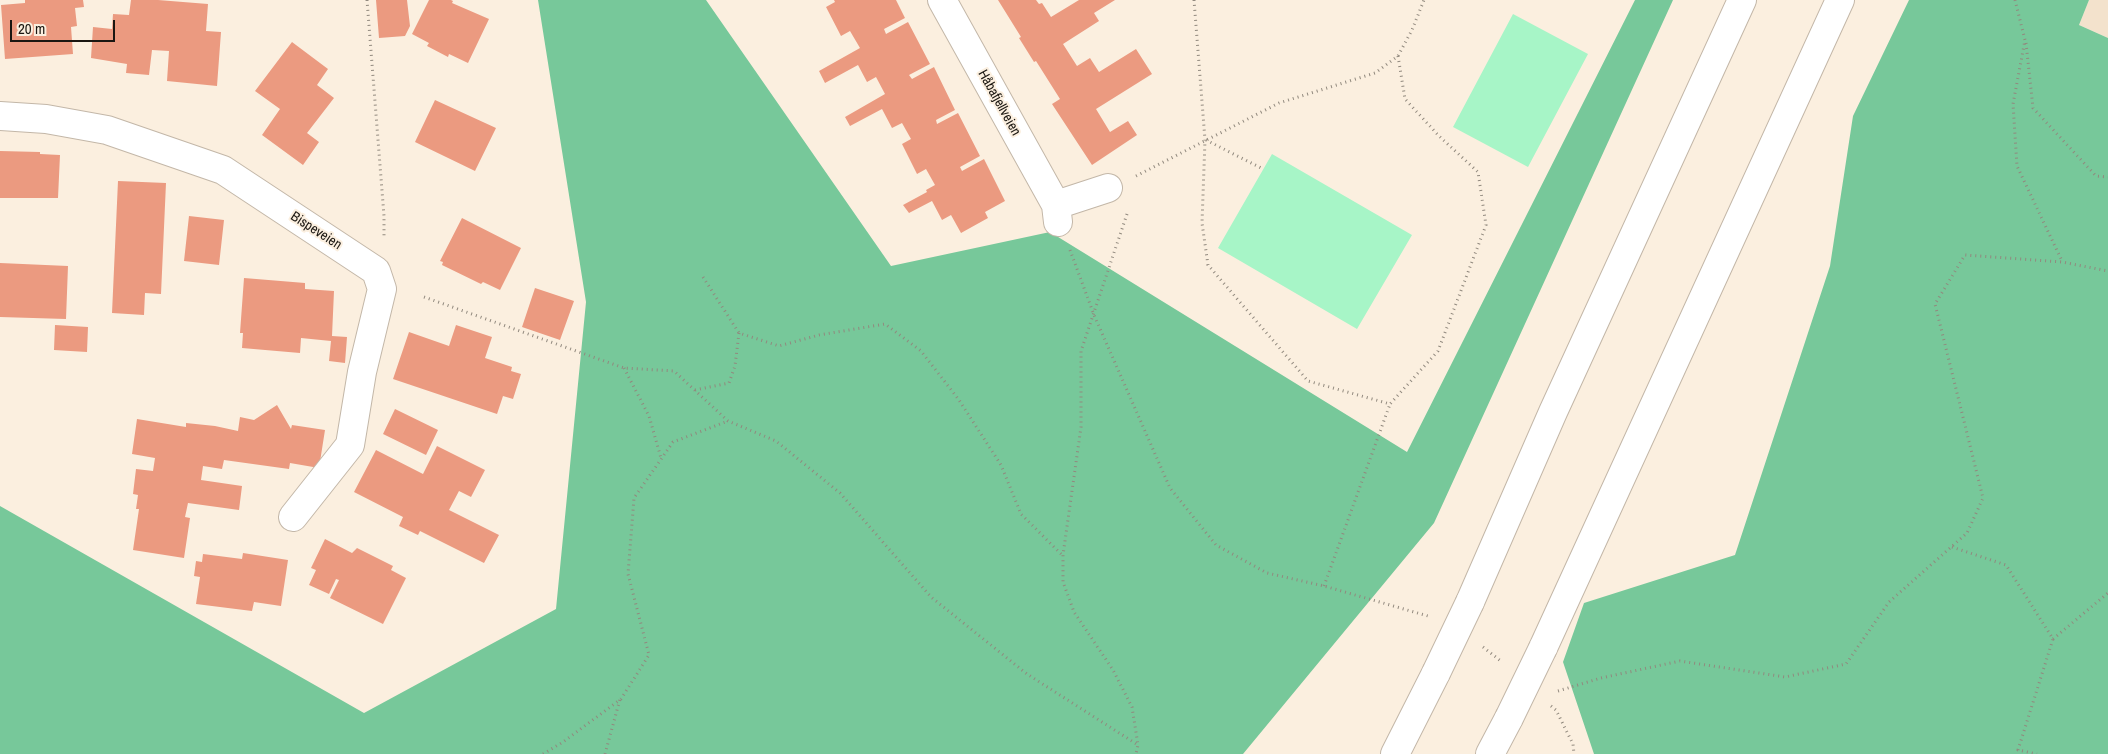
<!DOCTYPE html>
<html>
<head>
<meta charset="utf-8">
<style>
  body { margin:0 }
  #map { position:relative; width:2108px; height:754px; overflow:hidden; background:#fbefdf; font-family:"Archivo Narrow",sans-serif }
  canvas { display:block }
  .scale { position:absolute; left:10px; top:20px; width:105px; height:22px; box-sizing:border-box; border:2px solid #1a1611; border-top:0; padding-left:6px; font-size:15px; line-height:18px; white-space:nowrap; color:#1a1611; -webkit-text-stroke:4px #fbefdf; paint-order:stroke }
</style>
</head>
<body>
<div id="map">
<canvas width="2108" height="754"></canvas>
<div class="scale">20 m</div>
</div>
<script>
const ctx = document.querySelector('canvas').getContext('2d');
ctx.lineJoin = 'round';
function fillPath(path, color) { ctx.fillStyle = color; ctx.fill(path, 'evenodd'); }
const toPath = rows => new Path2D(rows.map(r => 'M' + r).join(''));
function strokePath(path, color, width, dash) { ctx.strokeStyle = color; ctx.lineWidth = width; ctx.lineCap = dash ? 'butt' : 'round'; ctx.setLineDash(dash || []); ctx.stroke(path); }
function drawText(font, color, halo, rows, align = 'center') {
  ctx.font = font + ' "Archivo Narrow",sans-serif'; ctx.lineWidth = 4; ctx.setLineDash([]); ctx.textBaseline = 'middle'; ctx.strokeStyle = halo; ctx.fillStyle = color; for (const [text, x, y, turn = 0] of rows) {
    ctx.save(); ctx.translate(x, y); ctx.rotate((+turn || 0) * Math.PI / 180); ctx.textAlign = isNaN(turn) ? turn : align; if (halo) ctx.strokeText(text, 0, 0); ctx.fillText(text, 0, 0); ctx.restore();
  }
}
const built = toPath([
  [2089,0,2108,0,2108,38,2079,25]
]);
const green = toPath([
  [1513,14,1588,54,1528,167,1453,127],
  [1272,154,1412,235,1357,329,1218,248]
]);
const forest = toPath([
  [538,0,706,0,891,266,1050,232,1407,452,1635,0,1673,0,1434,523,1243,754,0,754,0,506,364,713,556,609,586,302],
  [1909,0,2089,0,2079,25,2108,38,2108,754,1594,754,1563,662,1584,603,1735,555,1830,266,1853,116]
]);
const building = toPath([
  [25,0,83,0,84,7,75,8,77,26,71,27,73,54,5,59,1,5,25,3],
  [131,0,158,0,208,4,206,31,221,32,217,86,167,81,169,51,152,50,149,75,126,73,127,64,91,58,93,27,112,29,113,14,129,15],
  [376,0,407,0,410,26,405,36,379,38],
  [429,0,451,0,453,1,452,3,489,19,468,63,449,54,448,57,427,46,429,43,412,34],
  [834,0,896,0,905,18,884,29,886,34,908,22,930,64,909,75,912,79,934,67,955,110,936,120,937,124,958,113,980,156,960,167,962,171,984,159,1005,201,985,212,988,218,961,233,951,215,942,220,932,201,909,213,903,205,927,192,926,190,935,185,926,169,917,174,902,144,911,139,902,123,892,128,882,109,850,126,845,117,885,94,876,77,867,82,858,65,825,83,819,71,860,48,850,31,841,36,826,7,835,2],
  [998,0,1036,0,1039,4,1042,3,1051,17,1079,0,1115,0,1094,13,1099,21,1063,44,1077,66,1090,58,1099,72,1136,49,1152,74,1096,109,1110,132,1128,121,1137,135,1092,165,1052,104,1060,99,1036,61,1034,62,1019,38,1021,37],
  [292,42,328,69,317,85,334,98,307,133,319,142,303,165,262,135,280,109,255,91],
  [435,100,496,128,475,171,415,142],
  [0,151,40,152,40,154,60,155,58,198,0,198],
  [118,181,166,183,161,294,145,293,144,315,112,313],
  [189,216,224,220,219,265,184,261],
  [462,218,521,248,500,290,483,282,481,284,442,265,443,262,440,261],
  [0,263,68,266,66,319,0,317],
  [244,278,305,283,305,289,334,291,332,336,347,337,345,363,329,361,331,341,301,338,300,353,242,348,243,333,240,333],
  [535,288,574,301,560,340,522,327],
  [55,325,88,327,87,352,54,350],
  [456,325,492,337,485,358,512,367,511,371,521,374,513,399,503,396,497,414,393,379,409,332,449,346],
  [277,405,291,429,292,425,325,430,319,468,290,463,289,469,224,460,222,469,203,466,201,480,242,486,239,510,188,503,185,517,190,518,184,558,133,550,139,509,136,509,138,495,133,494,136,469,153,471,155,458,132,454,137,419,186,427,186,423,215,426,238,431,240,417,254,420],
  [395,409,438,430,426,455,383,434],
  [437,446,485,470,471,497,459,491,449,510,499,535,484,563,420,531,418,535,399,526,403,517,354,492,376,450,423,474],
  [325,539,352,553,357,548,393,566,391,570,406,578,383,624,330,598,339,580,336,579,329,594,309,585,316,570,311,568],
  [243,553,288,560,281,606,254,602,252,611,196,604,200,577,194,576,196,561,202,562,203,554,242,559]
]);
const path = toPath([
  [367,0,384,216,384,239],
  [1194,0,1205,140,1202,223,1208,265,1308,381,1390,404,1438,351,1486,225,1478,172,1439,136,1405,99,1398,56],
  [2015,0,2025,40,2013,104,2017,166,2062,261],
  [2026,43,2033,108,2096,176,2108,177],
  [1206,140,1263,169],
  [1136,176,1279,103,1375,73,1398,56,1412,30,1424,0],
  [1127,214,1081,351,1081,427,1063,555,1063,582,1074,612,1113,670,1132,707,1138,745,1136,754],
  [1070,250,1094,315,1170,488,1216,545,1267,573,1324,586,1428,616],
  [703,277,739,333,779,346,819,335,885,324,921,351,959,400,1001,465,1021,514,1062,555],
  [424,297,624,368,674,371,728,421,776,441,840,493,931,597,1027,674,1138,745],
  [624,368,649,416,661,458],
  [695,390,729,383,735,366,739,333],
  [1952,547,2006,565,2053,639,2018,750,2037,754],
  [1324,586,1390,404],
  [2053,639,2108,593],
  [1483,647,1502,662],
  [1558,691,1601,678,1680,661,1785,677,1846,664,1889,602,1967,533,1983,498,1935,304,1965,255,2062,262,2108,271],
  [1551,706,1556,710,1573,744,1574,754],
  [543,754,563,742,621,699,649,655,628,574,634,498,673,442,728,421],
  [605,754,620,699]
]);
const minor = toPath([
  [942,0,1056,205,1058,222],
  [0,116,46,119,107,130,223,170,376,271,382,289,362,372,350,445,293,517],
  [1056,205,1108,188]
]);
const highway = toPath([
  [1470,602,1553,412,1742,0],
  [1543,648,1840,0],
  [1395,754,1436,673],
  [1490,754,1509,718]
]);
const highwayBridge = toPath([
  [1436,673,1470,602],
  [1509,718,1543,648]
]);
const streetNames = [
  ["Håbafjellveien",999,103,61],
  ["Bispeveien",316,231,33]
];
fillPath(built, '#f3e2cc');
fillPath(green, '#a7f5c7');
fillPath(forest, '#77c89a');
fillPath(building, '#eb9a80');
strokePath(minor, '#c3b7a8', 30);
strokePath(highway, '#c3b7a8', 30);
strokePath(path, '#91897e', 3, [1, 4]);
strokePath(minor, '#fff', 28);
strokePath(highway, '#fff', 28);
strokePath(highwayBridge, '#c3b7a8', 30, []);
strokePath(highwayBridge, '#fff', 28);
drawText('14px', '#1a1611', '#fbefdf', streetNames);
</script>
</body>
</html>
